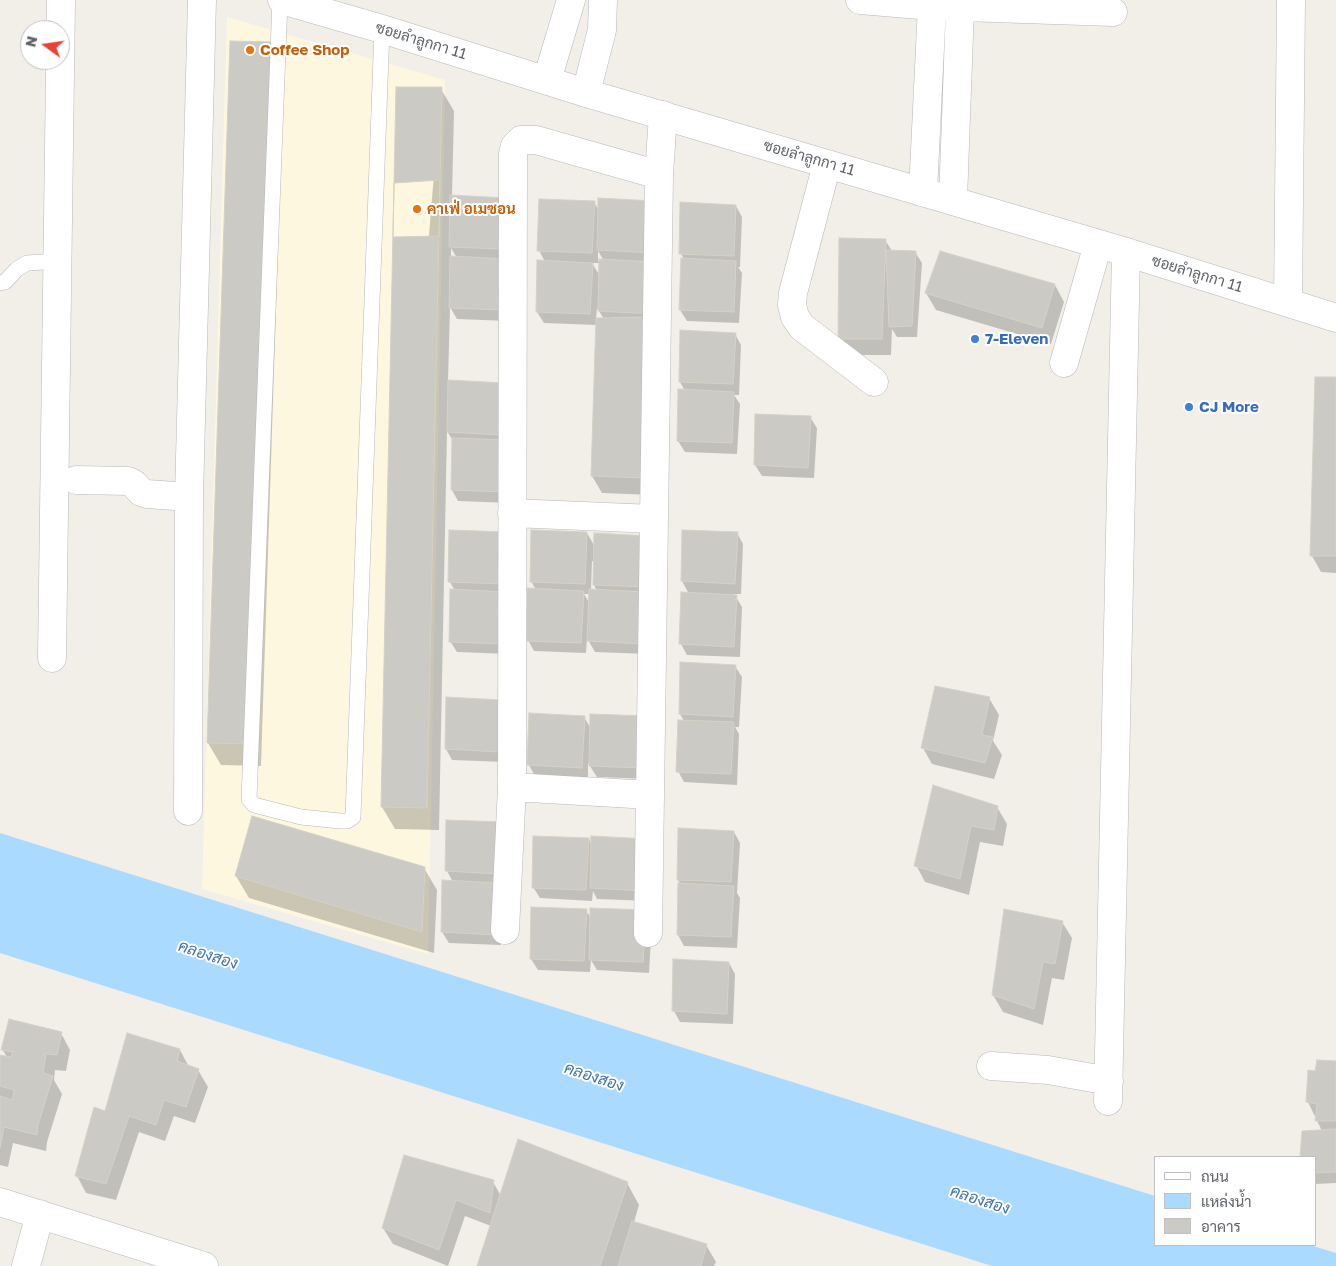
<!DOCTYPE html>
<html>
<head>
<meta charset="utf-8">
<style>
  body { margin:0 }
  #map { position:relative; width:1336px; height:1266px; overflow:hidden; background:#f1efe8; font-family:"Golos Text",Sarabun,sans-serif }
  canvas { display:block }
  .legend { position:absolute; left:1154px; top:1156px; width:162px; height:90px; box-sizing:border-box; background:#fff; border:1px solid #bfc1c3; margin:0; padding:6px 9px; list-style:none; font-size:15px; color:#5f6368 }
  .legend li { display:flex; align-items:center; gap:10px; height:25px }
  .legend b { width:25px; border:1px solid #bfc1c3 }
  .north { position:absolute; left:20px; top:20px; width:50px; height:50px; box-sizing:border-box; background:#fff; border:1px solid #bfc1c3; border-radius:50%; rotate:284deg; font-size:14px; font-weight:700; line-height:20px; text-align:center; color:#5f6368 }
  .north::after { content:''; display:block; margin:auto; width:18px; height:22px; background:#ea4335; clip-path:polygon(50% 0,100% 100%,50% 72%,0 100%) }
</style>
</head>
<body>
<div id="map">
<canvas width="1336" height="1266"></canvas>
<ul class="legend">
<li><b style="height:6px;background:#fff"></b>ถนน</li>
<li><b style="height:14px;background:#aadaff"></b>แหล่งน้ำ</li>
<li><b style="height:14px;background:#cccac5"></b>อาคาร</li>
</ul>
<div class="north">N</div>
</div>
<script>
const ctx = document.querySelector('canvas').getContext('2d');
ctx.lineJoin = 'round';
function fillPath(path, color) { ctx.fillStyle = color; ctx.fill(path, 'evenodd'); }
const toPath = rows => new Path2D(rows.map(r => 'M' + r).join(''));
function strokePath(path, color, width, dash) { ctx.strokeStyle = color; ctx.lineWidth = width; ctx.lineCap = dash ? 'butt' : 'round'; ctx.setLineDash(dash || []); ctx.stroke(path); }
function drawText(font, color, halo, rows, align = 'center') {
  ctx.font = font + ' "Golos Text",Sarabun,sans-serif'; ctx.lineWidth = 4; ctx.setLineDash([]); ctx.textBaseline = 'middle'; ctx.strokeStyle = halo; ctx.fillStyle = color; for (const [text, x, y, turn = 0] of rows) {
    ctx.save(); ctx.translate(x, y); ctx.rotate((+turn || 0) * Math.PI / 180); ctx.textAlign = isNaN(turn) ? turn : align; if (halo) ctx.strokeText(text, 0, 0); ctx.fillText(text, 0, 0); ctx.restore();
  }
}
const commercial = toPath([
  [227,17,445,80,428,954,202,889]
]);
const water = toPath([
  [0,833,1155,1196,1155,1245,1310,1245,1336,1253,1336,1266,992,1266,0,953]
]);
const shadow = toPath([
  [284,65,261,766,221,765,208,743],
  [441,89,454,111,452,197,506,199,509,321,457,319,450,307,448,381,503,384,511,503,458,501,452,490,453,441,447,431,439,830,395,829,382,807],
  [451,248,457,258,451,258],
  [594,202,599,211,659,213,654,495,602,493,592,476,597,325,544,323,537,312,545,262,539,250],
  [598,251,604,261,598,261],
  [592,263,600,263,600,276],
  [597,308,604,319,596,319],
  [736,206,742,217,740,267,738,267,742,273,739,323,687,321,680,310,684,259,681,254],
  [885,240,892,251,915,252,922,263,917,337,897,337,892,329,891,355,849,355,839,338],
  [1055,285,1064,302,1051,344,936,310,926,293],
  [735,334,741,345,739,395,734,395,740,404,737,454,685,452,678,441,685,391,680,382],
  [1336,378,1336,573,1321,572,1312,556],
  [756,415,810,417,817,428,814,478,762,476,755,465],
  [683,531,737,533,743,544,741,594,734,594,742,607,740,657,687,655,681,644,689,594,682,581],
  [505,533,509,654,457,652,450,641,455,591,450,582],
  [587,533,595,547,649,537,648,654,595,652,587,638,586,653,534,651,528,640,536,590,531,581],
  [592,561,594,562,594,585,597,591,591,590],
  [584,594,590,594,590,604],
  [735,666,742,677,739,727,735,727,739,734,737,785,684,782,678,771,684,721,680,714],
  [989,698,999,715,993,741,1002,755,994,779,932,764,923,748],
  [447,699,508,712,505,762,452,760,446,749],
  [584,717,591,729,645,718,649,779,597,777,588,763,588,778,535,776,529,765],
  [997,807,1007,824,1003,846,980,842,969,895,925,882,916,865],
  [448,821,502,823,504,895,501,945,449,943,442,932,443,882,453,882,447,871],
  [734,832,740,843,737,893,740,898,737,948,684,946,678,935,681,885,678,880],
  [589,839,592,845,650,901,597,899,593,891,592,901,540,898,533,887],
  [424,868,437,890,434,953,249,898,236,876],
  [586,911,591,918,652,922,649,973,597,970,591,960,590,972,538,970,531,959],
  [1062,922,1072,938,1064,980,1052,978,1043,1025,1003,1012,993,995],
  [729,963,735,974,733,1024,680,1022,674,1011],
  [61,1033,70,1050,66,1071,55,1070,54,1080,62,1094,47,1142,46,1151,13,1143,8,1167,0,1165,0,1056,7,1057,2,1049],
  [180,1050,189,1067,198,1070,208,1087,195,1123,174,1116,165,1141,139,1132,116,1200,86,1193,77,1176,106,1112],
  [1336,1062,1336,1183,1315,1184,1315,1157,1301,1157,1303,1132,1322,1131,1308,1102,1317,1072],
  [493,1182,501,1196,627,1183,639,1205,634,1222,706,1245,716,1262,714,1266,478,1266,491,1226,465,1216,448,1266,393,1244,383,1228]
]);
const building = toPath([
  [230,41,272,42,249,744,207,743,230,41],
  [396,87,442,87,427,808,381,807,396,87],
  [440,180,439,236,393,237,394,183,440,180],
  [450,195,506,198,504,249,449,247,450,195],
  [598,198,654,201,651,253,597,250,598,198],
  [539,199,595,201,592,253,537,251,539,199],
  [680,202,736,205,734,256,679,254,680,202],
  [839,238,886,239,882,339,838,339,839,238],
  [886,250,916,251,912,326,889,327,886,250],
  [940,251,1055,284,1042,328,925,293,940,251],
  [450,256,506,259,503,310,449,308,450,256],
  [681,258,736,261,734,312,679,310,681,258],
  [599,259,655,262,652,314,598,311,599,259],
  [537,260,593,263,590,314,536,312,537,260],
  [649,317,646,478,591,476,596,318,649,317],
  [680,330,736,333,733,384,679,382,680,330],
  [1315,377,1336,377,1336,556,1310,556,1315,377],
  [448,380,504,383,501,435,447,432,448,380],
  [678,389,734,392,732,443,677,441,678,389],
  [755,414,811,416,808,468,754,465,755,414],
  [452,438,508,440,505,492,451,490,452,438],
  [449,530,506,532,503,584,448,582,449,530],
  [531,530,587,532,585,584,530,582,531,530],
  [682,530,738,532,735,584,681,581,682,530],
  [594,533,650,536,647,587,593,585,594,533],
  [527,588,584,591,581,643,526,641,527,588],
  [450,589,506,592,503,644,449,642,450,589],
  [589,589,645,592,642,644,587,641,589,589],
  [681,592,737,595,734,647,679,644,681,592],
  [680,662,736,665,733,717,679,714,680,662],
  [935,686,990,697,982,735,993,737,985,763,921,748,935,686],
  [446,697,502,700,499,752,445,749,446,697],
  [529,713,585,716,582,768,527,765,529,713],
  [590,714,646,716,643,768,589,766,590,714],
  [678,720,734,722,731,774,676,772,678,720],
  [933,785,998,806,994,830,971,826,960,879,914,866,933,785],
  [252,816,425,867,422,932,235,876,252,816],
  [446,820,502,822,500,874,445,871,446,820],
  [678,828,734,831,731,882,677,880,678,828],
  [533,836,589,838,586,890,532,888,533,836],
  [591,836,647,839,645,891,590,888,591,836],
  [442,880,498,883,495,935,441,932,442,880],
  [678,883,734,886,731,937,677,935,678,883],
  [531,907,587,909,584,961,530,959,531,907],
  [590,908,646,910,643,962,589,960,590,908],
  [1004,909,1063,921,1055,964,1043,962,1034,1009,992,995,1004,909],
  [673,959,729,962,727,1014,672,1011,673,959],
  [9,1019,62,1032,57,1055,46,1054,43,1073,53,1076,38,1125,37,1135,4,1127,0,1148,0,1096,12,1100,14,1090,0,1086,0,1055,11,1057,13,1052,1,1050,9,1019],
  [127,1033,180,1049,177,1061,199,1069,186,1107,164,1100,156,1125,129,1116,106,1184,75,1176,94,1107,105,1111,127,1033],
  [1317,1060,1336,1061,1336,1121,1315,1121,1317,1104,1306,1102,1308,1070,1315,1071,1317,1060],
  [1336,1129,1336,1172,1315,1173,1315,1157,1300,1157,1302,1131,1336,1129],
  [518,1139,628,1182,600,1266,477,1266,518,1139],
  [404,1155,494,1180,490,1213,456,1200,439,1250,382,1228,404,1155],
  [632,1221,707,1244,701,1266,618,1266,632,1221]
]);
const service = toPath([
  [280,0,249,799,254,805,301,817,340,821,347,821,353,817,382,29],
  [0,283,5,282,17,269,27,263,58,261]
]);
const minor = toPath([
  [860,0,932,6,1113,12],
  [547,80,571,0],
  [586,93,602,30,603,0],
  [827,164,793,293,792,305,795,317,802,327,874,382],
  [923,192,932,6,935,0],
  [953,200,960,7,957,0],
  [1288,302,1291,0],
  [1064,363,1098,244],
  [76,480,128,481,134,484,141,492,147,494,189,497],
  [512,513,654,519],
  [52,658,61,0],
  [512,787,650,795],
  [188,811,189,497,202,0],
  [505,930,512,787,513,154,515,146,521,140,536,140,659,175],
  [648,933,659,175,663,115],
  [991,1066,1048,1070,1109,1081],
  [1108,1101,1126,252],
  [0,1202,204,1266],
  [26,1266,40,1214]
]);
const tertiary = toPath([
  [282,0,382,29,586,93,1126,252,1336,318]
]);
const markers = [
  [250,50,5,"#e8710a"],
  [417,209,5,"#e8710a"],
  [975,339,5,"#3f7fe0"],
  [1189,407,5,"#3f7fe0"]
];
const streetNames = [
  ["ซอยลำลูกกา 11",421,41,17],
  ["ซอยลำลูกกา 11",809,158,16],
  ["ซอยลำลูกกา 11",1197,274,17]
];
const foodNames = [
  ["Coffee Shop",260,50],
  ["คาเฟ่ อเมซอน",427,209]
];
const shopNames = [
  ["7-Eleven",985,339],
  ["CJ More",1199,407]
];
const waterNames = [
  ["คลองสอง",208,955,18],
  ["คลองสอง",594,1077,18],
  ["คลองสอง",980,1200,18]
];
fillPath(commercial, '#fef7e0');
fillPath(water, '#aadaff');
fillPath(shadow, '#0003');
fillPath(building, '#cccac5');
strokePath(building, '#d6d1c6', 1);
strokePath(service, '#b5b8bc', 16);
strokePath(minor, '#b5b8bc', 29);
strokePath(tertiary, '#b5b8bc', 29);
strokePath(service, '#fff', 15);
strokePath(minor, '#fff', 28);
strokePath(tertiary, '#fff', 28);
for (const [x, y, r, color] of markers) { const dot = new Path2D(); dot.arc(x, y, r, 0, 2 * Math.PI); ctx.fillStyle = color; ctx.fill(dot); strokePath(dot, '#fff', 2); }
drawText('15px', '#5f6368', '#fff', streetNames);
drawText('bold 15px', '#c56008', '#fff', foodNames, 'left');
drawText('bold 15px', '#366cbe', '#fff', shopNames, 'left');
drawText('italic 16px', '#4174aa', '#fff', waterNames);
</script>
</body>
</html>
